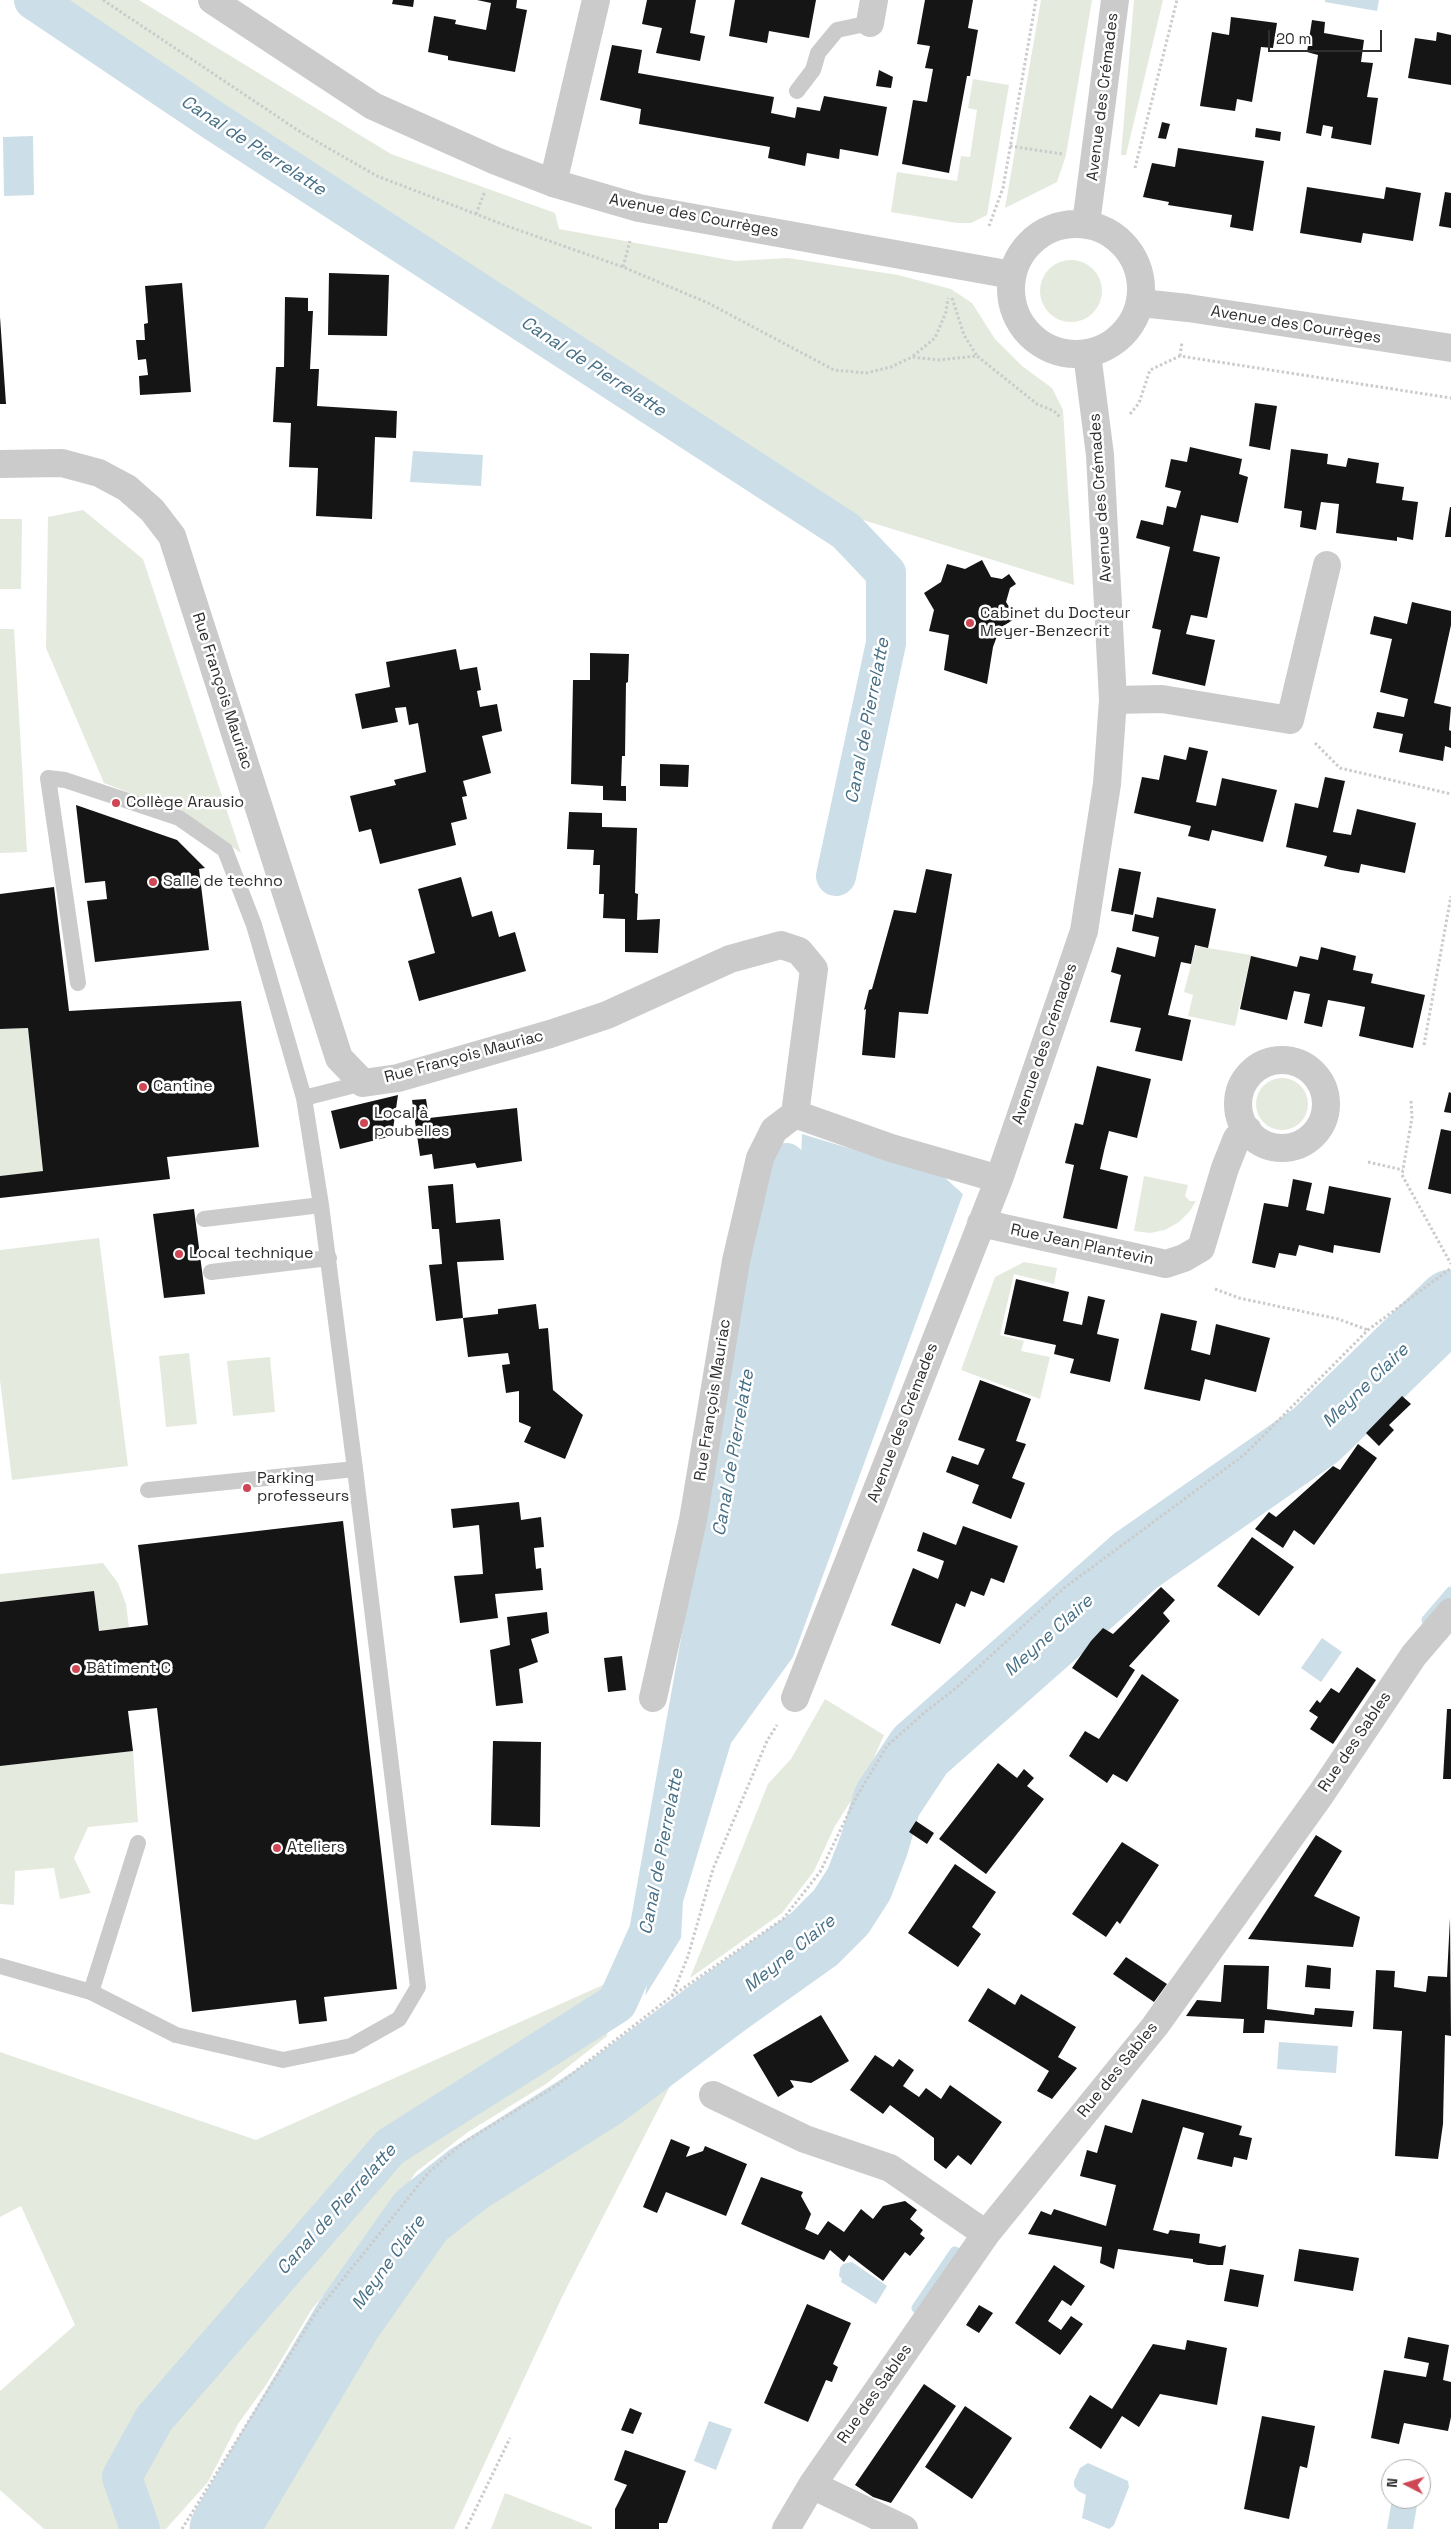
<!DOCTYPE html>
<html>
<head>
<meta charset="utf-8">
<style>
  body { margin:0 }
  #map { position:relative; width:1451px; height:2529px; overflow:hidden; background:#fff; font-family:"Space Grotesk",sans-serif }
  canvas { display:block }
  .north { position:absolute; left:1381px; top:2459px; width:50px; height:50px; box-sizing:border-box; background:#fff; border:1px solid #ababab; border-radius:50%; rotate:275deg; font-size:14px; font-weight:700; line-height:20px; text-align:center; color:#2e2e2e }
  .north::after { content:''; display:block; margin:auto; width:18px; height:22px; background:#cf4754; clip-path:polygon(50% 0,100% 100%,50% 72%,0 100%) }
  .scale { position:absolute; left:1268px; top:30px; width:114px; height:22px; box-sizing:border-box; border:2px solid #2e2e2e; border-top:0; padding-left:6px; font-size:15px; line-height:18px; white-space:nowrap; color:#2e2e2e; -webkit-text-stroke:4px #fff; paint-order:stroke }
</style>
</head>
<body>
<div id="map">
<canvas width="1451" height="2529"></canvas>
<div class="north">N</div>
<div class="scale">20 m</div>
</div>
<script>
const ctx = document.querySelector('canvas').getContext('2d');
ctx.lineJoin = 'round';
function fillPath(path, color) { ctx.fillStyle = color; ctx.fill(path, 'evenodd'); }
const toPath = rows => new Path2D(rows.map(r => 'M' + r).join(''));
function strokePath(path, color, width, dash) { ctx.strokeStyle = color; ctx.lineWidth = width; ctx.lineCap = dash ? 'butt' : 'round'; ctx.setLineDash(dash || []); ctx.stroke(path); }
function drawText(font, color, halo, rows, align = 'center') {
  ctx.font = font + ' "Space Grotesk",sans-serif'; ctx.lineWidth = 5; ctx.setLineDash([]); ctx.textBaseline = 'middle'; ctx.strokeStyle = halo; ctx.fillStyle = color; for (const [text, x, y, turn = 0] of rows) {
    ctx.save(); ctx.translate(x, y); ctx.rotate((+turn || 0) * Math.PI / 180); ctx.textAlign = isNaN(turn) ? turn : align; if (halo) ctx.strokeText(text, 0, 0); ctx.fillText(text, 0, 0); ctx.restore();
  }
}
const green = toPath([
  [46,0,139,0,391,154,555,213,559,229,735,261,788,258,898,275,951,289,972,303,995,339,1022,366,1052,388,1063,410,1074,585,847,515,159,77],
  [1041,0,1092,0,1066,155,1057,182,1005,208],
  [1134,0,1163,0,1126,155,1121,155],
  [973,79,1009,85,987,215,971,223,957,223,891,212,897,172,957,181,961,156,970,157,977,110,968,108],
  '1040 291a31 31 0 1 1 62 0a31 31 0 1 1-62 0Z',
  [83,510,143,559,241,853,207,828,153,802,104,783,46,648,48,517],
  [0,519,22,519,21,589,0,589],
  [0,629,14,629,27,852,0,853],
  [1196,946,1251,955,1235,1026,1188,1016,1193,995,1184,992],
  [28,1028,43,1171,0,1176,0,1029],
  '1256 1104a26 26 0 1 1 52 0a26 26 0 1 1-52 0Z',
  [1144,1176,1188,1185,1185,1196,1190,1201,1196,1201,1190,1211,1179,1222,1165,1230,1150,1233,1134,1231],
  [99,1238,128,1466,12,1480,0,1380,0,1250],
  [1024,1262,1057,1268,1054,1284,1014,1274,1000,1335,1024,1341,1021,1351,1050,1357,1040,1399,961,1370,995,1277],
  [189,1353,197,1424,166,1427,159,1356],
  [270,1357,275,1412,233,1416,227,1361],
  [103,1563,118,1583,126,1604,129,1628,99,1631,94,1591,0,1602,0,1574],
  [825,1699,884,1735,864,1780,835,1826,814,1871,782,1913,690,1978,768,1784,791,1759],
  [133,1751,138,1822,88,1827,74,1858,91,1893,60,1899,54,1868,15,1871,14,1905,0,1904,0,1766],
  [623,1976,610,2011,607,2036,546,2084,468,2132,416,2172,375,2232,312,2309,266,2385,238,2424,208,2482,166,2529,44,2529,0,2490,0,2391,75,2325,21,2206,0,2217,0,2052,256,2140],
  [687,2053,562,2297,454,2529,238,2529,327,2383,402,2270,460,2208],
  [505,2493,592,2527,592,2529,491,2529]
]);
const water = toPath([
  [1325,0,1379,0,1377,11,1325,2],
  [33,136,34,195,4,196,3,137],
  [413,451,483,455,481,486,410,482],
  [802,1134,944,1177,963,1194,793,1657,731,1743,683,1902,681,1938,645,1996,706,1662,740,1525,800,1191],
  [1322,1638,1342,1652,1321,1682,1301,1668],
  [1279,2042,1338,2046,1336,2073,1277,2069],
  [852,2262,887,2286,876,2304,841,2282,842,2279,839,2276,840,2268,843,2264],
  [709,2421,732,2429,716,2470,694,2461],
  [1088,2463,1128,2481,1129,2487,1114,2525,1109,2529,1082,2518,1086,2495,1078,2491,1074,2486,1074,2481,1080,2468],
  [1392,2499,1418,2499,1413,2529,1387,2529]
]);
const stream = toPath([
  [1427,1620,1451,1592],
  [917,2308,955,2252]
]);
const canal = toPath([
  [34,0,214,121,846,531,886,573,886,643,836,876],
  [140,2529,122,2477,154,2419,390,2147,617,2003,649,1932,786,1163]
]);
const river = toPath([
  [224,2529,348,2320,421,2216,468,2179,604,2093,724,2003,814,1939,841,1912,859,1884,874,1845,887,1801,920,1751,1135,1561,1316,1435,1451,1304]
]);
const building = toPath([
  [393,0,414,0,413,7,392,4],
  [477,0,517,0,516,8,527,10,515,72,448,60,448,56,428,52,434,16,456,20,455,24,486,30,491,3],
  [647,0,696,0,690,33,705,36,700,61,656,53,662,28,642,24],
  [735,0,816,0,809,38,769,31,767,43,729,36],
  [925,0,973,0,968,28,978,30,970,76,967,76,949,173,902,164,913,100,927,102,933,69,925,68,930,46,917,44],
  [1231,17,1277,23,1273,48,1261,47,1252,102,1237,99,1235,111,1200,106,1212,32,1229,35],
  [1312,20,1325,22,1324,33,1364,40,1361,62,1373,63,1367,97,1378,98,1371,145,1331,138,1333,127,1323,125,1321,136,1306,133,1318,55,1307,52],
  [1437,32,1451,35,1451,85,1408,78,1415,38,1436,41],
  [612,45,642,50,638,73,774,97,771,113,795,118,797,107,820,111,824,96,887,107,878,156,840,149,839,159,807,153,805,166,768,158,770,147,639,124,641,109,600,100],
  [879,70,893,77,891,88,876,86],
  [1162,122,1170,124,1166,139,1158,138],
  [1256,128,1281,132,1280,141,1255,137],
  [1178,148,1264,161,1253,231,1230,227,1232,215,1168,205,1169,202,1143,197,1152,163,1175,167],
  [1307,187,1384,199,1386,187,1421,193,1413,241,1363,233,1361,243,1300,233],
  [1445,192,1451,193,1451,228,1439,226],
  [329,273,389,275,387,336,328,335],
  [182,283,191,392,140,395,139,376,148,375,146,359,138,360,136,340,145,340,144,324,148,323,145,286],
  [285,297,308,298,308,311,313,311,310,369,319,369,317,406,397,411,396,438,375,437,372,519,316,516,318,468,289,467,291,423,273,422,276,367,284,367],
  [0,317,6,404,0,404],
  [1255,403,1277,406,1270,450,1249,446],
  [1190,447,1242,459,1239,474,1248,477,1238,523,1201,515,1193,551,1220,557,1207,618,1191,615,1186,634,1215,640,1205,686,1152,674,1161,630,1152,628,1170,547,1136,538,1141,520,1163,525,1167,506,1176,508,1181,491,1165,487,1171,459,1187,462],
  [1291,449,1328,454,1327,464,1346,467,1348,458,1379,463,1376,483,1404,487,1402,500,1418,502,1413,540,1397,537,1397,541,1336,533,1339,504,1321,502,1316,530,1300,527,1302,511,1284,508],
  [1450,507,1451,507,1451,537,1445,537],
  [982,560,991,577,1002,579,1009,574,1016,584,1010,588,1006,602,1016,618,1000,628,993,647,987,684,944,670,949,635,929,631,934,610,924,593,941,582,947,564,965,569],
  [1412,602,1451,611,1451,625,1434,703,1451,707,1449,730,1451,731,1451,748,1445,746,1443,761,1399,752,1403,734,1373,728,1377,712,1404,717,1408,699,1380,692,1392,639,1370,634,1374,616,1407,624],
  [456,649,460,670,477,667,481,690,477,691,480,707,497,704,502,731,482,736,491,773,463,781,467,796,462,797,467,819,451,823,456,845,380,864,371,829,359,832,350,796,396,785,394,780,426,772,418,723,409,725,406,707,395,708,398,722,362,729,355,694,390,687,386,662],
  [590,653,629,654,628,682,626,683,625,756,622,756,621,786,626,786,626,801,603,800,603,786,571,784,573,680,590,680],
  [1189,747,1208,751,1196,802,1216,806,1222,778,1277,790,1263,842,1212,830,1209,841,1188,836,1191,826,1134,813,1142,777,1159,780,1164,755,1186,760],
  [660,764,689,765,688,787,660,786],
  [1325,777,1345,781,1333,832,1351,835,1357,809,1416,823,1405,873,1361,864,1359,873,1341,870,1324,866,1327,856,1286,847,1295,803,1318,808],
  [76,805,177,840,205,868,199,869,209,950,95,962,87,901,107,899,105,881,85,883],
  [569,812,602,813,602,827,637,828,635,893,638,894,637,920,660,919,658,953,625,952,625,919,603,918,604,894,599,894,600,865,593,865,594,850,567,849],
  [1119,868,1141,872,1133,915,1111,911],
  [926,869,952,874,928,1014,899,1012,895,1058,862,1055,866,1009,864,1010,869,990,872,989,894,910,916,913],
  [461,877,472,917,492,911,499,937,515,932,526,971,419,1001,408,961,435,953,418,889],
  [54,887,69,1011,241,1001,259,1147,167,1157,170,1179,0,1198,0,1176,43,1171,28,1028,0,1029,0,894],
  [1157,897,1216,909,1208,948,1195,945,1191,964,1181,962,1168,1015,1191,1020,1182,1061,1135,1051,1141,1028,1110,1022,1121,975,1111,972,1117,947,1155,957,1159,937,1132,931,1135,914,1153,918],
  [1321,947,1356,956,1353,970,1373,974,1371,983,1425,995,1413,1048,1359,1036,1365,1007,1345,1003,1328,1000,1322,1027,1304,1023,1310,994,1294,991,1287,1020,1240,1009,1251,956,1297,967,1300,956,1318,960],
  [1097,1066,1151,1079,1137,1138,1109,1131,1104,1151,1100,1169,1128,1176,1117,1229,1063,1218,1074,1165,1065,1163,1075,1123,1083,1125],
  [1449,1092,1451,1093,1451,1113,1444,1112],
  [398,1095,392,1136,340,1149,331,1111],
  [426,1099,429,1118,517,1108,522,1161,477,1168,475,1163,434,1169,432,1154,420,1156,412,1100],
  [1441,1129,1451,1131,1451,1194,1428,1189],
  [1293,1179,1312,1183,1306,1210,1324,1214,1329,1186,1391,1198,1380,1253,1334,1245,1333,1253,1299,1245,1296,1256,1279,1253,1275,1268,1252,1263,1264,1203,1288,1207],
  [453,1184,456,1223,500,1219,504,1260,457,1262,463,1318,436,1321,429,1265,442,1264,439,1229,432,1229,428,1186],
  [194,1209,205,1294,164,1298,153,1214],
  [1016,1279,1069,1292,1063,1321,1082,1325,1088,1296,1105,1300,1097,1334,1119,1339,1110,1382,1070,1373,1074,1359,1054,1354,1056,1345,1004,1334],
  [536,1304,539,1329,548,1328,553,1390,583,1415,565,1459,524,1442,531,1427,519,1422,519,1391,506,1393,502,1365,510,1364,508,1353,468,1357,463,1318,498,1314,498,1309],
  [1161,1313,1197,1321,1191,1350,1210,1355,1216,1324,1270,1338,1256,1392,1205,1379,1200,1401,1144,1389],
  [980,1380,1031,1399,1016,1441,1026,1444,1012,1478,1025,1483,1011,1519,972,1503,979,1485,946,1472,952,1456,978,1465,985,1449,958,1440],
  [1402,1396,1411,1404,1389,1425,1394,1430,1379,1446,1366,1433],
  [1358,1444,1377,1458,1314,1545,1294,1530,1283,1548,1255,1529,1269,1512,1276,1517,1333,1466,1340,1470],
  [519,1502,521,1520,541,1517,544,1547,534,1548,536,1569,541,1568,543,1590,495,1594,498,1618,460,1623,454,1576,483,1574,479,1525,453,1528,451,1509],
  [343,1521,397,1989,324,1997,327,2021,299,2024,296,2000,192,2012,157,1708,128,1711,133,1751,0,1766,0,1602,94,1591,99,1631,148,1625,138,1545],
  [963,1526,1018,1546,1004,1583,991,1578,984,1596,971,1591,965,1607,956,1603,940,1644,891,1625,913,1568,938,1579,944,1561,917,1551,923,1532,956,1545],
  [1252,1537,1294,1567,1259,1616,1217,1586],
  [1161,1587,1175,1600,1163,1613,1170,1621,1129,1666,1135,1670,1117,1698,1072,1668,1091,1641,1103,1628,1113,1634],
  [547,1612,549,1633,531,1639,538,1662,519,1669,523,1703,496,1706,490,1650,510,1645,507,1617],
  [622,1656,626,1690,608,1692,604,1658],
  [1357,1667,1376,1680,1333,1744,1310,1729,1318,1717,1309,1711,1317,1700,1320,1703,1331,1688,1339,1693],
  [1142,1674,1179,1700,1127,1782,1113,1774,1107,1783,1069,1756,1085,1731,1099,1739],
  [1447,1709,1451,1709,1451,1779,1443,1779],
  [493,1741,541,1742,540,1827,491,1825],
  [998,1763,1017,1778,1024,1769,1034,1778,1027,1786,1044,1799,986,1874,939,1839],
  [916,1821,934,1833,927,1844,909,1832],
  [1316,1835,1342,1851,1314,1896,1360,1917,1353,1947,1248,1939],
  [1122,1842,1159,1865,1120,1924,1117,1921,1106,1937,1072,1914],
  [955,1864,996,1892,972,1927,981,1934,958,1967,908,1933],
  [1450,1918,1451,2036,1445,2035,1443,2124,1438,2159,1395,2156,1402,2031,1373,2029,1376,1970,1395,1971,1394,1987,1426,1992,1428,1976,1447,1977],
  [1126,1957,1167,1984,1154,2002,1113,1974],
  [1224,1965,1269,1966,1267,2009,1314,2015,1315,2008,1354,2011,1352,2027,1265,2020,1264,2033,1243,2033,1244,2019,1186,2016,1197,2000,1221,2002],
  [1307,1965,1331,1968,1330,1989,1305,1987],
  [988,1988,1015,2005,1021,1994,1076,2027,1058,2057,1077,2068,1052,2099,1037,2091,1049,2071,968,2021],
  [821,2015,849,2061,811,2083,790,2080,794,2087,778,2097,753,2055],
  [875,2055,893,2067,899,2059,914,2070,903,2086,919,2097,926,2088,941,2099,950,2085,1002,2122,971,2165,958,2155,946,2169,934,2160,934,2138,890,2105,883,2114,850,2090],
  [1142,2099,1242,2126,1239,2135,1252,2138,1247,2160,1234,2157,1232,2167,1197,2159,1204,2133,1183,2127,1153,2230,1168,2234,1170,2230,1200,2234,1199,2243,1220,2247,1226,2245,1223,2265,1208,2265,1193,2262,1193,2259,1118,2249,1114,2269,1100,2263,1102,2247,1028,2234,1041,2211,1051,2215,1054,2209,1106,2226,1116,2185,1080,2176,1087,2150,1097,2153,1105,2125,1132,2133],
  [671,2139,690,2147,686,2157,703,2151,705,2146,747,2164,726,2216,666,2192,657,2213,643,2207],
  [761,2177,803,2192,801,2196,811,2214,805,2229,818,2235,828,2221,844,2232,861,2209,873,2219,883,2206,905,2201,917,2210,910,2219,923,2230,920,2234,925,2238,910,2256,905,2252,883,2281,849,2255,844,2262,830,2250,824,2260,741,2224],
  [1299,2249,1359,2258,1353,2291,1294,2281],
  [1054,2265,1085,2286,1071,2306,1062,2300,1048,2321,1061,2330,1071,2316,1083,2324,1060,2355,1015,2323],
  [1230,2269,1264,2275,1258,2307,1224,2301],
  [807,2304,851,2323,833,2364,838,2367,832,2382,826,2380,808,2422,764,2403],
  [979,2305,993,2313,979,2333,966,2325],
  [1408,2337,1449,2345,1443,2380,1451,2382,1451,2417,1448,2431,1404,2423,1399,2444,1371,2438,1384,2370,1426,2377,1429,2363,1404,2358],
  [1187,2340,1227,2348,1217,2405,1160,2394,1139,2427,1122,2416,1101,2449,1069,2428,1090,2395,1112,2409,1153,2344,1185,2350],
  [924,2384,956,2406,891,2503,873,2497,855,2485],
  [965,2406,1012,2438,972,2499,925,2467],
  [630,2408,642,2413,633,2434,621,2430],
  [1262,2416,1315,2426,1307,2468,1300,2466,1289,2519,1244,2509],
  [625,2450,686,2471,667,2523,659,2523,659,2529,615,2529,615,2509,627,2485,614,2480]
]);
const path = toPath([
  [103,0,302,133,377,176,507,226,623,267,708,303,834,370,866,373,891,367,912,357,939,360,977,356,1037,404,1054,411,1061,418],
  [1010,146,1062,154],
  [1135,168,1177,0],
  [476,214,485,191],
  [989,226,1003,188,1036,0],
  [623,267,630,241],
  [952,298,964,335,977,356],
  [913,356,935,338,946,312,948,298],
  [1180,356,1182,342],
  [1130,414,1139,403,1150,370,1180,356,1451,398],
  [1315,743,1340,768,1451,794],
  [1424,1045,1451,896],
  [1411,1101,1412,1118,1402,1175,1451,1264],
  [1368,1162,1403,1170],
  [1215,1289,1239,1298,1338,1319,1368,1330],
  [672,1996,688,1956,713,1869,767,1741,777,1725],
  [182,2529,315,2314,429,2172,463,2143,559,2084,672,1996,783,1919,820,1872,857,1796,887,1746,924,1713,956,1688,1064,1588,1244,1455,1368,1330,1451,1268],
  [466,2529,510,2438]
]);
const service = toPath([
  [797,91,813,70,818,53,837,30,870,23],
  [304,1098,363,1083],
  [204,1219,321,1205],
  [211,1272,329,1258],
  [148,1490,355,1469],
  [0,1966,91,1992,176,2035,283,2060,351,2046,399,2019,418,1987,355,1469,321,1205,304,1098,254,925,225,850,179,818,65,780,48,778,78,983],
  [91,1992,138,1843]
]);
const minor = toPath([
  [870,23,874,0],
  [553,183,596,0],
  [1141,303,1188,308,1451,348],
  [0,464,62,463,99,473,127,488,152,510,172,536,339,1058,363,1083,398,1078,550,1034,607,1015,730,959,781,945,799,951,814,969,795,1114,891,1148,999,1179],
  [1113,700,1162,699,1290,720,1327,565],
  '1238 1104a44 44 0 1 1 88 0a44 44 0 1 1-88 0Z',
  [981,1223,1166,1264,1184,1258,1201,1248,1225,1168,1237,1138,1248,1130],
  [653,1698,693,1520,736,1261,760,1158,774,1130,795,1114],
  [795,1698,999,1179,1084,931,1107,784,1113,700,1100,455,1087,354],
  [713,2095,805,2139,890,2168,986,2234],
  [812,2485,904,2529],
  [786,2529,812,2485,986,2234,1155,2026,1321,1794,1414,1655,1451,1612]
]);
const tertiary = toPath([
  [212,0,373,106,496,161,553,183,639,208,1012,275],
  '1011 289a65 65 0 1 1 130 0a65 65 0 1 1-130 0Z',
  [1086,224,1115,0]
]);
const markers = [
  [970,623,5,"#cf4754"],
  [116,803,5,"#cf4754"],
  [153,882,5,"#cf4754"],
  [143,1087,5,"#cf4754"],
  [364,1123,5,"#cf4754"],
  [179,1254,5,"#cf4754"],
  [247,1488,5,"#cf4754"],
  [76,1669,5,"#cf4754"],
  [277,1848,5,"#cf4754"]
];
const streetNames = [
  ["Avenue des Crémades",1103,97,-83],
  ["Avenue des Courrèges",694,216,11],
  ["Avenue des Courrèges",1296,325,9],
  ["Avenue des Crémades",1101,498,-94],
  ["Rue François Mauriac",222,691,72],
  ["Avenue des Crémades",1045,1044,-71],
  ["Rue François Mauriac",464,1057,-15],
  ["Rue Jean Plantevin",1082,1245,12],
  ["Rue François Mauriac",713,1400,-81],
  ["Avenue des Crémades",903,1423,-69],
  ["Rue des Sables",1355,1742,-56],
  ["Rue des Sables",1118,2070,-51],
  ["Rue des Sables",875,2394,-55]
];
const poiNames = [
  ["Cabinet du Docteur",980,614],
  ["Meyer-Benzecrit",980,632],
  ["Collège Arausio",126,803],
  ["Salle de techno",163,882],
  ["Cantine",153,1087],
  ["Local à",374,1114],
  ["poubelles",374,1132],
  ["Local technique",189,1254],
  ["Parking",257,1479],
  ["professeurs",257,1497],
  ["Bâtiment C",86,1669],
  ["Ateliers",287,1848]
];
const waterNames = [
  ["Canal de Pierrelatte",253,146,33],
  ["Canal de Pierrelatte",593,367,33],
  ["Canal de Pierrelatte",868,721,-79],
  ["Meyne Claire",1366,1386,-44],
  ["Canal de Pierrelatte",734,1453,-80],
  ["Meyne Claire",1049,1636,-42],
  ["Canal de Pierrelatte",662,1852,-79],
  ["Meyne Claire",790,1954,-39],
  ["Canal de Pierrelatte",337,2210,-48],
  ["Meyne Claire",389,2263,-54]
];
fillPath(green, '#e5eade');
fillPath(water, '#ccdee7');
strokePath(stream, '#ccdee7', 11);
strokePath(canal, '#ccdee7', 40);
strokePath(river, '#ccdee7', 69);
fillPath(building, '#151515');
strokePath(path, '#cbcbcb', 3, [2.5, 2.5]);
strokePath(service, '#cbcbcb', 16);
strokePath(minor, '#cbcbcb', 28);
strokePath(tertiary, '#cbcbcb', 28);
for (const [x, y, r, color] of markers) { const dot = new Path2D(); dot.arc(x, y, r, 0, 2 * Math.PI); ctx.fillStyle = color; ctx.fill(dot); strokePath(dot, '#fff', 2); }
drawText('16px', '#2e2e2e', '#fff', streetNames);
drawText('16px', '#2e2e2e', '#fff', poiNames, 'left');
drawText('italic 18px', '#466f86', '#fff', waterNames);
</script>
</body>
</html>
